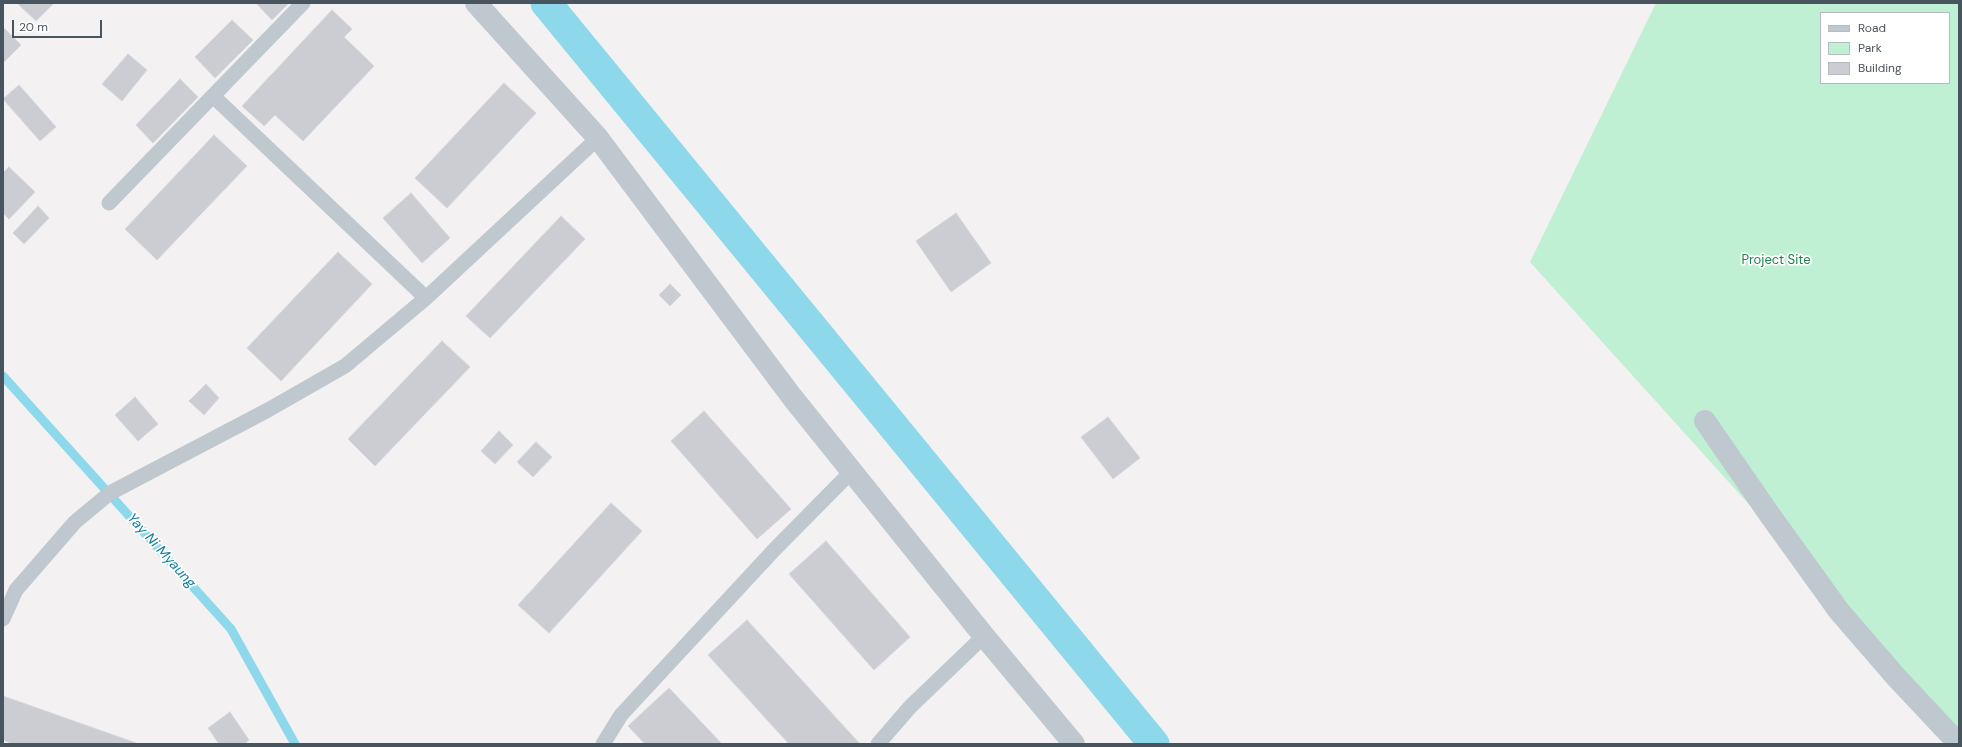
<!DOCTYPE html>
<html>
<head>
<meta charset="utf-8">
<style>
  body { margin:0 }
  #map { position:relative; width:1962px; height:747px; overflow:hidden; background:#f3f1f1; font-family:"DM Sans",sans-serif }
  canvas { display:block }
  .frame { position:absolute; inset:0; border:4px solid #48545e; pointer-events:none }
  .legend { position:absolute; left:1820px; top:12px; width:130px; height:72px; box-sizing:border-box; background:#fff; border:1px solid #b6bbbf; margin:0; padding:5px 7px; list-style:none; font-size:12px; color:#48545e }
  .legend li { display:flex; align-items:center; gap:8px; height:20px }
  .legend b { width:20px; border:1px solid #b6bbbf }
  .scale { position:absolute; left:12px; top:20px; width:90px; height:18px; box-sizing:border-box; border:2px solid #48545e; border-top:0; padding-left:5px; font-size:12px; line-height:14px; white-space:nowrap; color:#48545e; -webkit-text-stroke:3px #fff; paint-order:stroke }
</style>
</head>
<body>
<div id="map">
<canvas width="1962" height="747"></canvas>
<div class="frame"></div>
<ul class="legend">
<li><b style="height:5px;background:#bfc8cf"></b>Road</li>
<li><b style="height:11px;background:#c0f0d3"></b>Park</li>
<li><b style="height:11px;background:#cbcdd3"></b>Building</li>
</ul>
<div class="scale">20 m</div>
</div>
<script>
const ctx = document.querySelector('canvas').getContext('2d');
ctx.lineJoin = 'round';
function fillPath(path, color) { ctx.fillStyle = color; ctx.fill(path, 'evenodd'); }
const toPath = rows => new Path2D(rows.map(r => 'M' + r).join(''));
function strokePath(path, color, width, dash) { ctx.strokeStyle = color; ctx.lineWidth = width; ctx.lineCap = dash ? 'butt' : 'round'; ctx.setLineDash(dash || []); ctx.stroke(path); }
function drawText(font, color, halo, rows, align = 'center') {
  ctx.font = font + ' "DM Sans",sans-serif'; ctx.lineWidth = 3.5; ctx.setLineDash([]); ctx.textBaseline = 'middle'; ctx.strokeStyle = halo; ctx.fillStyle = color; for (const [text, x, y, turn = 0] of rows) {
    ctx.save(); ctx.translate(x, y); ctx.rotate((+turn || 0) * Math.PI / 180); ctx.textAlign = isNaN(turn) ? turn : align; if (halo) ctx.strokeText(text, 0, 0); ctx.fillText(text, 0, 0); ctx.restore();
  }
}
const green = toPath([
  [1656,3,1959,3,1959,737,1530,262],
  [1821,13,1949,13,1949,83,1821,83]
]);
const stream = toPath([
  [3,376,231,629,295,744]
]);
const canal = toPath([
  [546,3,1154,744]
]);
const building = toPath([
  [17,3,54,3,36,21,17,3],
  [256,3,289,3,272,20,256,3],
  [332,10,352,29,344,37,374,66,303,141,275,115,264,126,242,106,332,10],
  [232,20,253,40,215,78,195,57,232,20],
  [3,27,21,45,3,63,3,27],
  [128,54,147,70,122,101,102,84,128,54],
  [180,79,198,97,153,143,136,125,180,79],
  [504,83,536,113,447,208,415,178,504,83],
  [19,85,56,127,40,141,3,99,19,85],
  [214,135,247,166,157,260,125,229,214,135],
  [9,167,35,192,9,219,3,213,3,173,9,167],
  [411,193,450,238,422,263,383,218,411,193],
  [38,206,49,218,24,244,13,233,38,206],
  [956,213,991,263,951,292,916,241,956,213],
  [561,216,585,239,490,338,466,316,561,216],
  [338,252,372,284,281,381,247,348,338,252],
  [670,284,681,295,670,306,659,295,670,284],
  [442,341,470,367,375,466,348,439,442,341],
  [206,384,219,398,204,415,189,401,206,384],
  [135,397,158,424,138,441,115,415,135,397],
  [704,411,791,509,757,539,671,441,704,411],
  [1108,417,1140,458,1113,479,1081,437,1108,417],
  [499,431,513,445,495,464,481,451,499,431],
  [536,442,552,457,533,477,517,462,536,442],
  [611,503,642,531,549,633,518,605,611,503],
  [826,541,910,637,874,670,789,574,826,541],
  [747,620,860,744,789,744,708,655,747,620],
  [669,688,722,744,645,744,628,726,669,688],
  [3,696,139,744,13,744,3,740,3,696],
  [230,712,249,740,244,744,219,744,208,728,230,712]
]);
const lane = toPath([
  [213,96,426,298],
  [109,203,303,3],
  [3,619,16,590,75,522,110,493,268,410,345,366,426,298,598,138],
  [603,744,621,715,774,550,852,471],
  [878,744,910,707,984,636]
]);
const street = toPath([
  [476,3,598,138,792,397,984,636,1074,744],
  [1705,421,1767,511,1839,611,1897,678,1959,744]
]);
const parkNames = [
  ["Project Site",1776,261]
];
const waterNames = [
  ["Yay Ni Myaung",161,551,48]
];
fillPath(green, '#c0f0d3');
strokePath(stream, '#8ed8ec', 9);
strokePath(canal, '#8ed8ec', 31);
fillPath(building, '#cbcdd3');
strokePath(building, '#d5d7dc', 1);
strokePath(lane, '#bfc8cf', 15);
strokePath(street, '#bfc8cf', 22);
drawText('13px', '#18814d', '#fff', parkNames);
drawText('italic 14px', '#0d7e9d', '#fff', waterNames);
</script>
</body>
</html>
